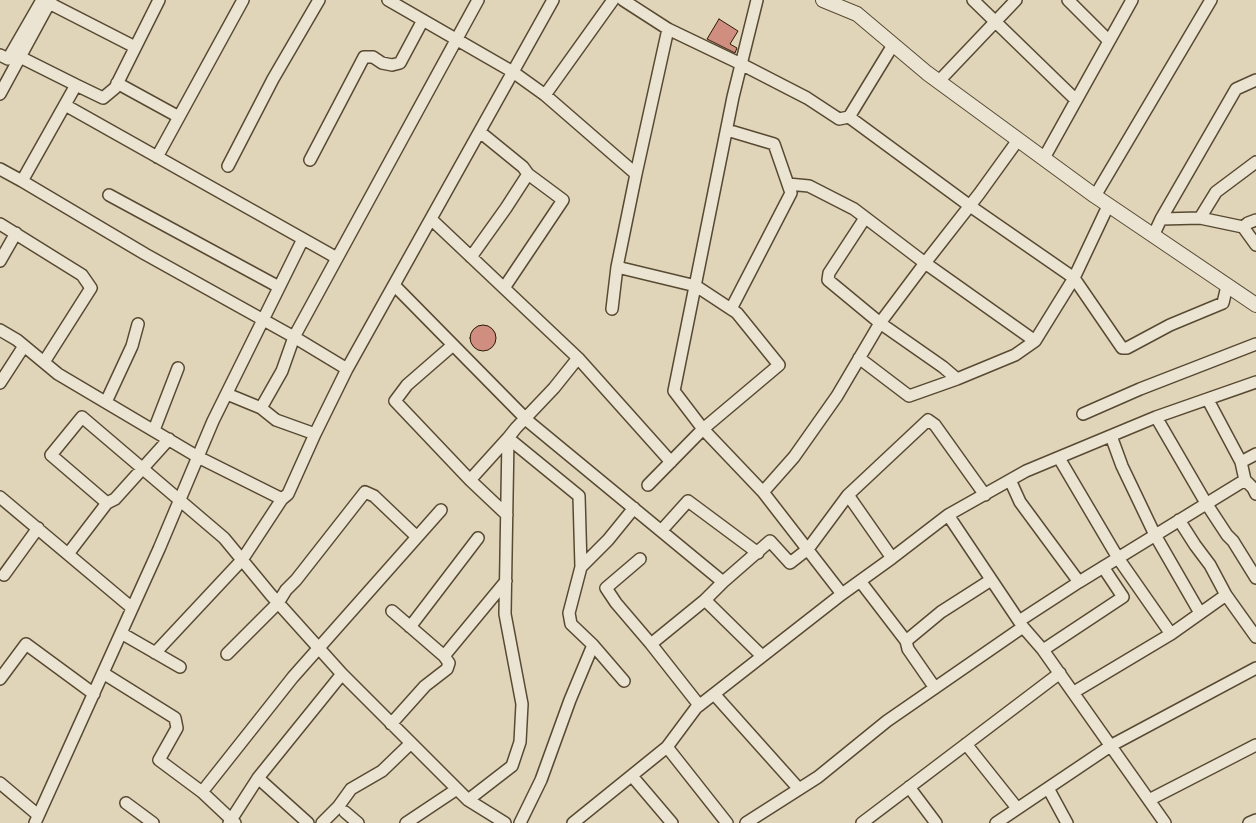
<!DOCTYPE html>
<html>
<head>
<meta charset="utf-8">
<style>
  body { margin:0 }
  canvas { display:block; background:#e0d5b9 }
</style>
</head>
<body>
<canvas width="1256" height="823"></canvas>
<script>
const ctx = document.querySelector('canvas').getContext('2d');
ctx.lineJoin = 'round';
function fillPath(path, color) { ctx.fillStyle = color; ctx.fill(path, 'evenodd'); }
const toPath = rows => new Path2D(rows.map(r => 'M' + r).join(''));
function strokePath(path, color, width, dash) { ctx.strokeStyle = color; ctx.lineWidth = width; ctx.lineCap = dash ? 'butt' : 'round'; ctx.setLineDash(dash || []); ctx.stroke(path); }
const building = toPath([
  [719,19,738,31,730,44,737,48,735,53,707,39,719,19],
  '470 338a13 13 0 1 1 26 0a13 13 0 1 1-26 0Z'
]);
const minor = toPath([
  [388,0,513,72,545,95,636,174,617,267,696,286,737,313,779,365,703,429,648,485],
  [623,0,668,29],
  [757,0,733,97,674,391,703,429,763,492,842,594],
  [973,0,1076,100],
  [1068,0,1109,41],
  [49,3,135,47],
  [0,55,8,59,42,0],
  [20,57,76,85,22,181],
  [939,81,1016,0],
  [117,83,179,117],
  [76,85,103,98,115,88,159,0],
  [0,94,51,0],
  [545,95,613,0],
  [65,105,337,258],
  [849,117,893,45],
  [727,130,774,144,791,193,731,309],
  [480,132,523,167,528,174,563,200,504,288],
  [157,157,243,0],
  [1044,158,1132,0],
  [310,160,364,57,373,57,382,63,392,65,400,63,423,20],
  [228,166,273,79,319,0],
  [0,169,22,181,145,254,294,337,282,371,261,408],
  [636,174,668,29,741,64,807,98,839,119,849,117,970,206,1074,278,1122,348,1127,348,1170,325,1223,303,1227,286],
  [788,184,809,186,854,209,925,263,1035,341,1074,278,1108,206],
  [109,195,279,287],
  [1095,196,1211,0],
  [865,218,829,273,828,280,880,323,943,367,957,379],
  [1200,218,1243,227,1256,245],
  [431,219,578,358,671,462],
  [1161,219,1236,89,1256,80],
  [0,224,82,275,91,288,44,362],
  [1243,227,1248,223,1256,220],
  [1153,236,1161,219,1200,218,1216,192,1256,162],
  [471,257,506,208,528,174],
  [0,261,16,233],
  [394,285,529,422,723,582,705,600,762,656],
  [612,309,617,267],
  [0,330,17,340,58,374,198,457,282,499],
  [453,345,407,385,395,401,470,480,507,515],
  [859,358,909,396,957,379,1015,355,1035,341],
  [347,369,294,337,478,0],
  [0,383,24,346],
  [227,394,261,408,276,420,315,434],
  [1208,400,1241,462],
  [106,402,132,346,138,324],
  [1083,414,1140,389,1256,344],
  [1156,417,1206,503,1227,535,1233,541,1256,578],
  [154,430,178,368],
  [1111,436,1122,466,1155,535,1200,613],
  [1059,458,1118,558,1171,634],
  [470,480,508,438,579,496,581,567,569,613,571,624,593,645,570,700,541,780,520,823],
  [1010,480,1020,502,1079,582],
  [1245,480,1253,488,1256,494],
  [763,492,794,457,837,396,880,323,925,263,979,194,1018,140],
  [848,495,892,558],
  [0,497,132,608],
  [107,503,51,455,82,417,224,538,271,595,342,674],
  [948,515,1026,471,1156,417,1256,382],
  [1179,520,1195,545,1210,565,1226,595,1256,637],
  [661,531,688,501,758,553],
  [68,554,107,503,115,499,169,439],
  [640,559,606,588,616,603,651,644],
  [581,567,608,540,634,508],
  [4,575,38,528],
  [860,581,906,641,908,649,935,688],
  [723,582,770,541,790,563,808,549,848,495,928,420,935,425,985,495],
  [1019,621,1079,582,1245,480,1241,462,1256,454],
  [410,627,478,538],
  [121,633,180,667],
  [906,641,941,612,991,580],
  [593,645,624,681],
  [1043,650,1123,597,1103,567],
  [155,653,242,560,282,499,288,494,315,434,347,369,553,0],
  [227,654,278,603,286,590,296,580,365,492,374,496,417,537],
  [444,656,506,581],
  [103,673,175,718,177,728,159,760,202,792,235,823],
  [0,679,26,644,94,694],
  [1074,692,1171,634,1226,595],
  [714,694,799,789],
  [699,705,651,644,705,600],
  [391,724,425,686,447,669,449,663,444,656,392,611],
  [966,744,1017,808],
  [667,747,727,823],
  [632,776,672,823],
  [0,783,38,815],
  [909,787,936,823],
  [1048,788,1067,823],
  [202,792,293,677,441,510],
  [468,800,512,766,520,742,522,704,505,614,508,438,516,428,554,388,578,358],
  [1149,800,1256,745],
  [126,803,153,823],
  [345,812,358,823],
  [35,823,159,549,213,421,303,239],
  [229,823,258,778],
  [308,823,258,778,342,674,468,800,505,823],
  [322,823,338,807,351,789,382,771,410,744],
  [406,823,457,789],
  [573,823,667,747,696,708,842,594,892,558,948,515,1023,627,1043,650,1165,823],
  [746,823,818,777,887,721,1023,627],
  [862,823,1060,673],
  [996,823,1112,745,1256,668],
  [1249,823,1256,820]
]);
const tertiary = toPath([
  [823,0,857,14,927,73,1095,196,1256,305]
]);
fillPath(building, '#d08e81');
strokePath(building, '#2a1b05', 1);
strokePath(minor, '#584a32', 14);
strokePath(tertiary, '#584a32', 16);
strokePath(minor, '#ebe4d2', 11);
strokePath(tertiary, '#ebe4d2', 14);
</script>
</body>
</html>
